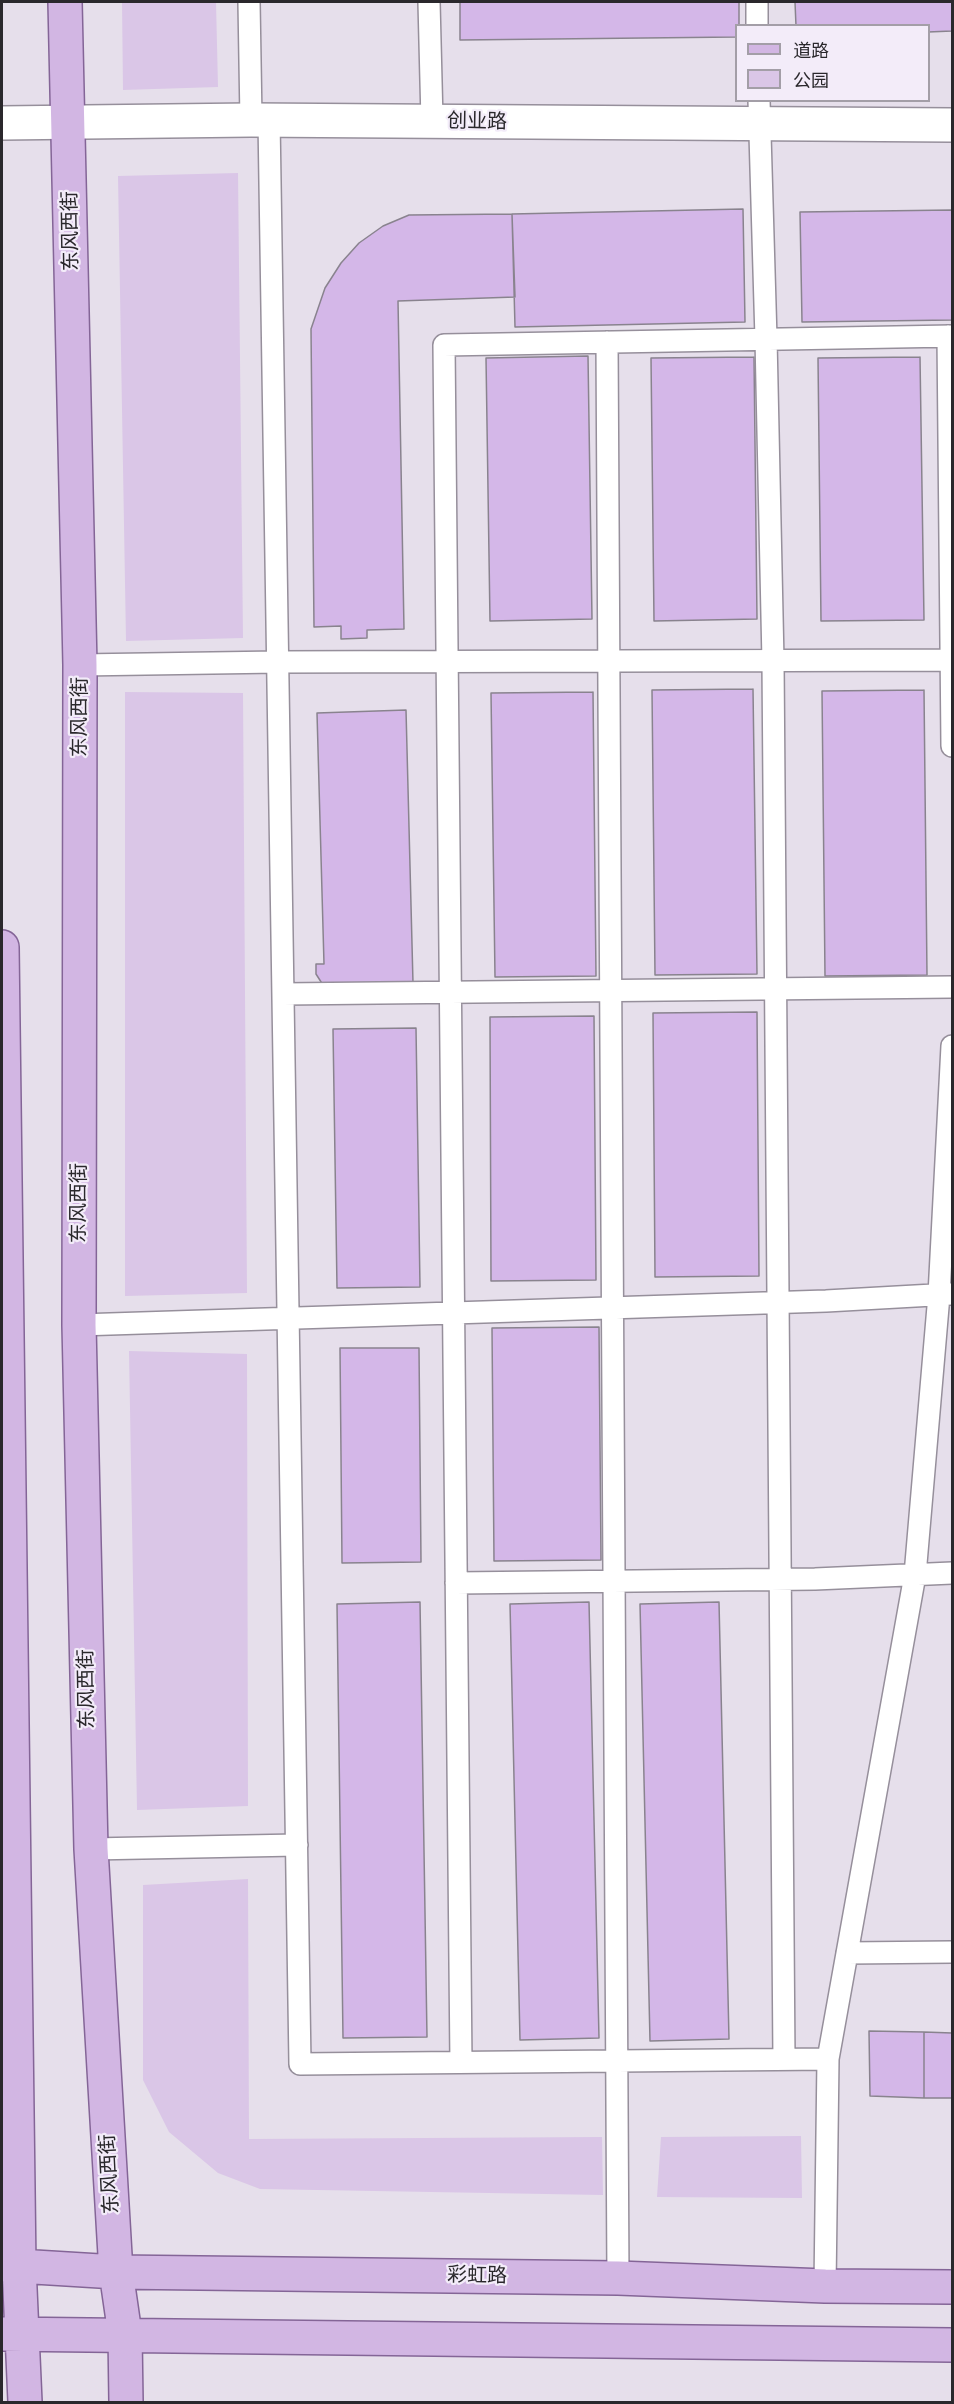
<!DOCTYPE html>
<html>
<head>
<meta charset="utf-8">
<style>
  body { margin:0 }
  #map { position:relative; width:954px; height:2404px; overflow:hidden; background:#e6dfeb; font-family:"Fira Sans","Noto Sans SC",sans-serif }
  canvas { display:block }
  .frame { position:absolute; inset:0; border:3px solid #2a282c; pointer-events:none }
  .legend { position:absolute; left:735px; top:24px; width:195px; height:78px; box-sizing:border-box; background:#f3ecf9; border:2px solid #a39ea7; margin:0; padding:8px 10px; list-style:none; font-size:18px; color:#2a282c }
  .legend li { display:flex; align-items:center; gap:12px; height:30px }
  .legend b { width:30px; border:2px solid #a39ea7 }
</style>
</head>
<body>
<div id="map">
<canvas width="954" height="2404"></canvas>
<div class="frame"></div>
<ul class="legend">
<li><b style="height:8px;background:#d2b6e3"></b>道路</li>
<li><b style="height:16px;background:#dac6e7"></b>公园</li>
</ul>
</div>
<script>
const ctx = document.querySelector('canvas').getContext('2d');
ctx.lineJoin = 'round';
function fillPath(path, color) { ctx.fillStyle = color; ctx.fill(path, 'evenodd'); }
const toPath = rows => new Path2D(rows.map(r => 'M' + r).join(''));
function strokePath(path, color, width, dash) { ctx.strokeStyle = color; ctx.lineWidth = width; ctx.lineCap = dash ? 'butt' : 'round'; ctx.setLineDash(dash || []); ctx.stroke(path); }
function drawText(font, color, halo, rows, align = 'center') {
  ctx.font = font + ' "Fira Sans","Noto Sans SC",sans-serif'; ctx.lineWidth = 4.5; ctx.setLineDash([]); ctx.textBaseline = 'middle'; ctx.strokeStyle = halo; ctx.fillStyle = color; for (const [text, x, y, turn = 0] of rows) {
    ctx.save(); ctx.translate(x, y); ctx.rotate((+turn || 0) * Math.PI / 180); ctx.textAlign = isNaN(turn) ? turn : align; if (halo) ctx.strokeText(text, 0, 0); ctx.fillText(text, 0, 0); ctx.restore();
  }
}
const green = toPath([
  [122,2,216,2,218,87,123,90],
  [238,173,243,638,126,641,118,176],
  [125,692,243,693,247,1293,125,1296],
  [129,1351,247,1354,248,1806,137,1810],
  [248,1879,249,2139,602,2137,603,2195,260,2189,218,2173,169,2132,143,2080,143,1885],
  [801,2136,802,2198,657,2197,661,2137]
]);
const building = toPath([
  [460,2,739,2,739,26,736,26,736,37,460,40,460,2],
  [795,2,952,2,952,31,928,32,928,26,796,26,795,2],
  [743,209,745,322,515,327,512,214,743,209],
  [952,210,952,320,802,322,800,212,952,210],
  [512,214,515,297,398,301,404,629,367,630,367,638,341,639,341,626,314,627,311,329,325,288,341,263,359,243,383,226,409,215,512,214],
  [588,356,592,619,490,621,486,358,588,356],
  [754,357,757,619,654,621,651,358,754,357],
  [920,357,924,620,821,621,818,358,920,357],
  [753,689,757,974,655,975,652,690,753,689],
  [924,690,927,975,825,976,822,691,924,690],
  [593,692,596,976,495,977,491,693,593,692],
  [406,710,413,983,323,985,316,974,316,964,324,964,317,713,406,710],
  [757,1012,759,1276,655,1277,653,1013,757,1012],
  [594,1016,596,1280,491,1281,490,1017,594,1016],
  [416,1028,420,1287,337,1288,333,1029,416,1028],
  [599,1327,601,1560,494,1561,492,1328,599,1327],
  [340,1348,419,1348,421,1562,342,1563,340,1348],
  [420,1602,427,2037,343,2038,337,1604,420,1602],
  [589,1602,599,2038,520,2040,510,1604,589,1602],
  [719,1602,729,2039,650,2041,640,1604,719,1602],
  [869,2031,924,2032,924,2098,870,2096,869,2031],
  [924,2032,952,2033,952,2098,924,2098,924,2032]
]);
const service = toPath([
  [249,2,251,120],
  [429,2,432,121],
  [757,2,757,26],
  [759,100,766,339,773,661,784,2059],
  [269,120,300,2064,828,2059,825,2286],
  [948,336,952,746],
  [607,342,618,2278],
  [80,665,278,662,952,660],
  [283,994,952,987],
  [79,1325,826,1301,951,1294],
  [456,1583,815,1579,952,1573],
  [91,1849,297,1845],
  [847,1953,952,1952],
  [828,2059,915,1575,939,1295,952,1046],
  [461,2062,444,345,952,336]
]);
const tertiary = toPath([
  [2,123,251,120,952,125]
]);
const primary = toPath([
  [65,2,80,665,79,1325,91,1849,116,2272,125,2334,126,2402],
  [2,947,19,2266,25,2402],
  [2,2265,116,2272,618,2278,825,2286,952,2287],
  [2,2334,952,2345]
]);
const streetNames = [
  ["创业路",477,122,1],
  ["东风西街",71,231,-91],
  ["东风西街",80,717,-90],
  ["东风西街",79,1203,-90],
  ["东风西街",87,1689,-91],
  ["东风西街",110,2174,-93],
  ["彩虹路",477,2276,1]
];
fillPath(green, '#dac6e7');
fillPath(building, '#d4b7e8');
strokePath(building, '#89838e', 1.5);
strokePath(service, '#968f9b', 24);
strokePath(tertiary, '#968f9b', 36);
strokePath(primary, '#846597', 36);
strokePath(service, '#fff', 21);
strokePath(tertiary, '#fff', 33);
strokePath(primary, '#d2b6e3', 33);
drawText('20px', '#2a282c', '#f3ecf9', streetNames);
</script>
</body>
</html>
